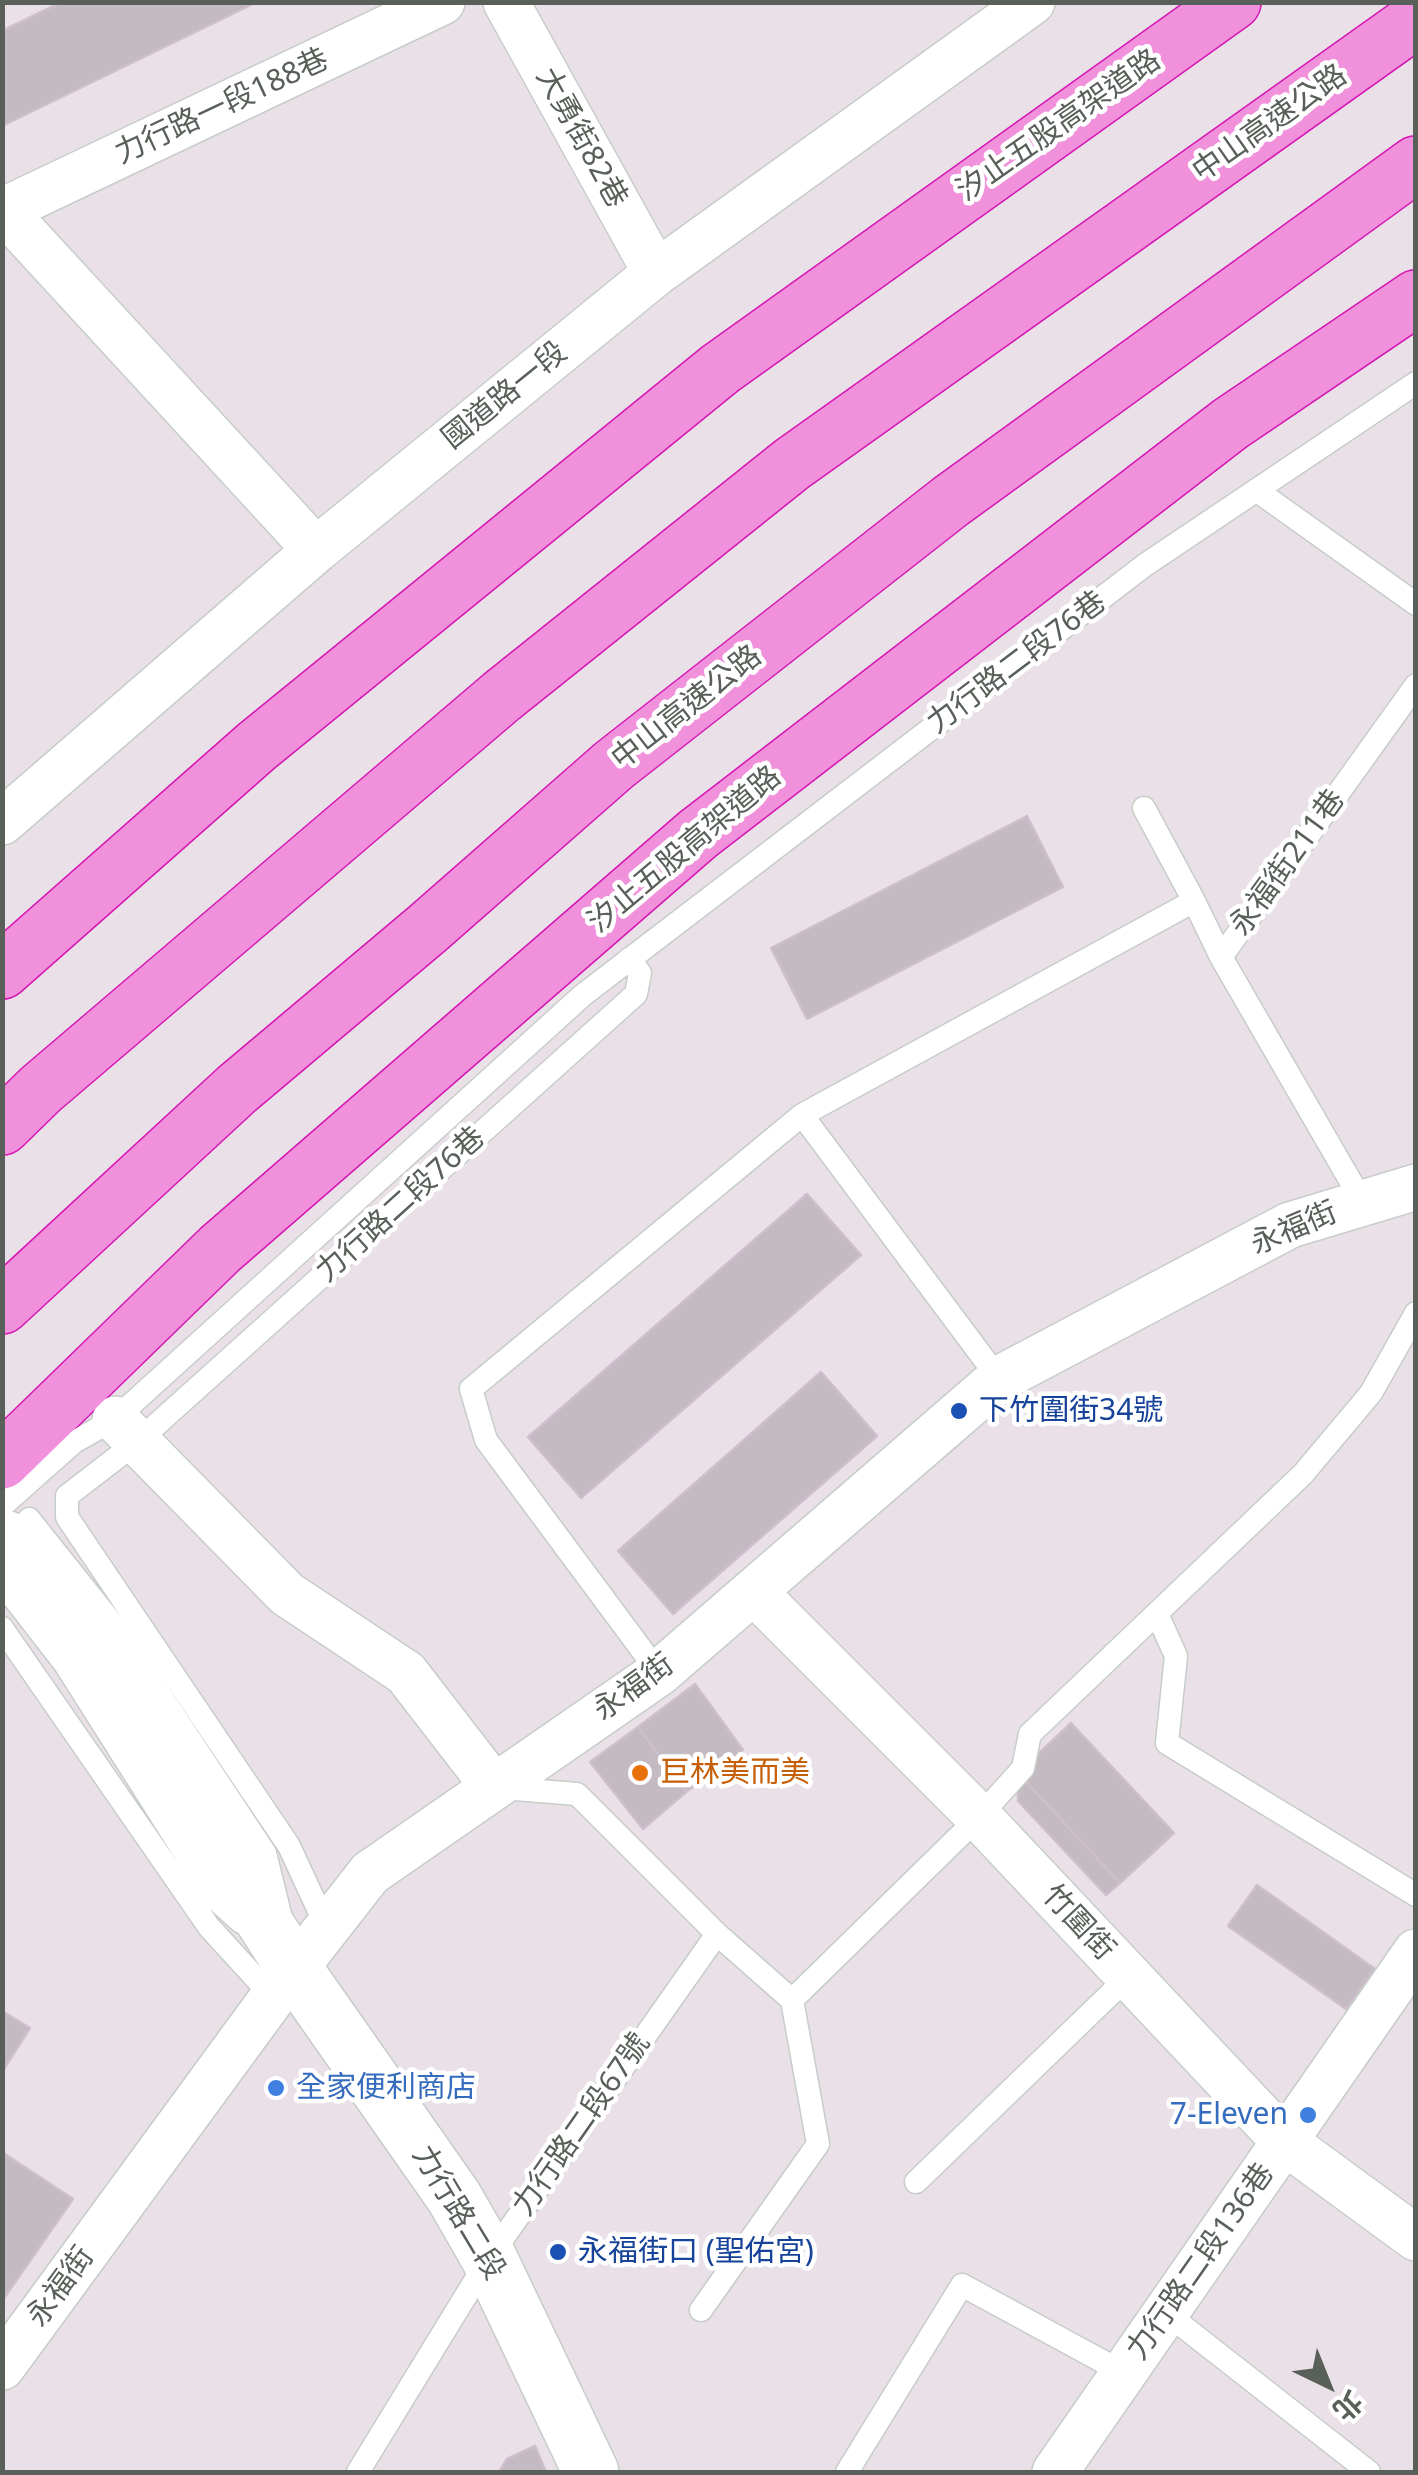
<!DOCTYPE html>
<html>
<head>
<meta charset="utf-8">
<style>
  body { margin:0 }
  #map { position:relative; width:1418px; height:2475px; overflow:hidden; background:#eae0e8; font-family:"Noto Sans","Noto Sans TC",sans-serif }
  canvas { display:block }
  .frame { position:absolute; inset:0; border:5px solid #596059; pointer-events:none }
  .north { position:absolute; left:1278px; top:2335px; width:100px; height:100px; -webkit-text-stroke:8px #fff; paint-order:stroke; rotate:137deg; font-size:28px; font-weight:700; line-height:40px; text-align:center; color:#596059 }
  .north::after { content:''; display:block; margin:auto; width:35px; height:45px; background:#596059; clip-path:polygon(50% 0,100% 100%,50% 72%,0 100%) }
</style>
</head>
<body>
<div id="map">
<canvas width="1418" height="2475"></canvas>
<div class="frame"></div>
<div class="north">北</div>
</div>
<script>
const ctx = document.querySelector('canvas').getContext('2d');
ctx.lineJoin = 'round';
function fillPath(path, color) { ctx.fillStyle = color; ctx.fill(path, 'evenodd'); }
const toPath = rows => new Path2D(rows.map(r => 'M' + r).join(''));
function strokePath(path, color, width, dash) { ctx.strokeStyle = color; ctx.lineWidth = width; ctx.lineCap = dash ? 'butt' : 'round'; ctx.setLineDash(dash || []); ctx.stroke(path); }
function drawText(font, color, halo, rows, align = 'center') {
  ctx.font = font + ' "Noto Sans","Noto Sans TC",sans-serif'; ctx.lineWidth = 9; ctx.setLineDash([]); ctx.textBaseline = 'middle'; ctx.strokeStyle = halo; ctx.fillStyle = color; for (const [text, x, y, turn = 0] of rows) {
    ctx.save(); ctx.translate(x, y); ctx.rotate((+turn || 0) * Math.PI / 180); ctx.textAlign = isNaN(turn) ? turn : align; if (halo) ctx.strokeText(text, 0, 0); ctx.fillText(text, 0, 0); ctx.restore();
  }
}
const building = toPath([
  [62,2,257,2,2,126,2,31,62,2],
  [1027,816,1063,887,807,1019,771,948,1027,816],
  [807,1194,861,1255,581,1498,528,1437,807,1194],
  [821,1372,877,1436,673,1614,618,1551,821,1372],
  [695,1684,743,1750,686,1792,638,1727,695,1684],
  [1071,1723,1174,1833,1120,1883,1018,1773,1071,1723],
  [638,1727,686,1792,643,1829,590,1762,638,1727],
  [1018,1773,1120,1883,1106,1895,1018,1801,1018,1773],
  [1257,1885,1375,1969,1346,2009,1228,1926,1257,1885],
  [2,2011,30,2028,2,2072,2,2011],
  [2,2152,73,2199,2,2301,2,2152],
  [535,2446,546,2472,499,2472,507,2459,535,2446]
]);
const service = toPath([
  [1256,490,1416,604],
  [1144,808,1194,901],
  [802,1115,999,1379],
  [1362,1201,1221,957,1416,685],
  [2,1506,74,1442,115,1419,583,995,1145,565,1416,383],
  [29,1519,116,1628,265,1853,280,1914],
  [2,1583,65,1664,212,1896,241,1922],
  [1157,1614,1176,1656,1167,1743,1416,1895],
  [2,1628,209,1927,273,1997],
  [659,1673,486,1440,471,1389,802,1115,1194,901,1221,957],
  [502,1788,577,1794,717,1934,792,2000,818,2144,701,2310],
  [326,1926,289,1846,67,1517,67,1496,137,1442,636,994,640,973,629,959],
  [792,2000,979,1817,1023,1768,1030,1734,1303,1474,1371,1393,1416,1313],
  [916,2182,1129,1976],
  [1166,2313,1369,2472],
  [358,2472,489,2258,717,1934],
  [847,2472,962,2285,1124,2373]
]);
const minor = toPath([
  [506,2,656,273],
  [3,210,316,550],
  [2,211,442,2],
  [2,822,316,550,656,273,1032,2],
  [115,1419,287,1594,406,1673,494,1787],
  [754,1592,979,1817,1285,2142,1416,2238],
  [2,2367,273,1997,370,1873,659,1673,999,1379,1290,1225,1416,1187],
  [1055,2472,1416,1952]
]);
const tertiary = toPath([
  [5,1538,93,1654,295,1970,454,2197,489,2258,591,2472]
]);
const motorway = toPath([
  [2,971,257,746,720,369,1233,2],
  [2,1127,41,1089,502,696,792,464,1416,20],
  [2,1306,237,1089,427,929,614,765,951,501,1416,164],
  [2,1461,220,1249,698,834,1230,424,1416,298]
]);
const markers = [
  [959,1411,10,"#1a4fb4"],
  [640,1773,10,"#e8710a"],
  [276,2088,10,"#3f7fe0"],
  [1308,2115,10,"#3f7fe0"],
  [558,2252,10,"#1a4fb4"]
];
const streetNames = [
  ["力行路一段188巷",222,107,-25],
  ["中山高速公路",1270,124,-35],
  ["汐止五股高架道路",1059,126,-35],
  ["大勇街82巷",581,138,61],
  ["國道路一段",505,396,-39],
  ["力行路二段76巷",1017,663,-37],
  ["中山高速公路",687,708,-38],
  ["汐止五股高架道路",685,850,-40],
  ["永福街211巷",1288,863,-54],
  ["力行路二段76巷",401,1205,-42],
  ["永福街",1294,1229,-23],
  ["永福街",634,1688,-36],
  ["竹圍街",1078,1923,47],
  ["力行路二段67號",582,2125,-55],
  ["力行路二段",458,2213,59],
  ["力行路二段136巷",1201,2262,-55],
  ["永福街",61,2287,-54]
];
const transitNames = [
  ["下竹圍街34號",979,1411],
  ["永福街口 (聖佑宮)",578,2252]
];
const foodNames = [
  ["巨林美而美",660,1773]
];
const shopNames = [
  ["全家便利商店",296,2088],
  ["7-Eleven",1288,2115,"right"]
];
fillPath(building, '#c3bbc1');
strokePath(building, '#cebfcc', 2.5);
strokePath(service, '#c7cdc8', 25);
strokePath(minor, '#c7cdc8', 48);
strokePath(tertiary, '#c7cdc8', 58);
strokePath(motorway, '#d417b3', 58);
strokePath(service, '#fff', 22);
strokePath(minor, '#fff', 45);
strokePath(tertiary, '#fff', 55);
strokePath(motorway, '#f191db', 55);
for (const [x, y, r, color] of markers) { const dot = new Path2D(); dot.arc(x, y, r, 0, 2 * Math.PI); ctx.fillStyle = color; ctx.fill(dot); strokePath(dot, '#fff', 4); }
drawText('30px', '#596059', '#fff', streetNames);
drawText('30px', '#164399', '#fff', transitNames, 'left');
drawText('30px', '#c56008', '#fff', foodNames, 'left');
drawText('30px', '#366cbe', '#fff', shopNames, 'left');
</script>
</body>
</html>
